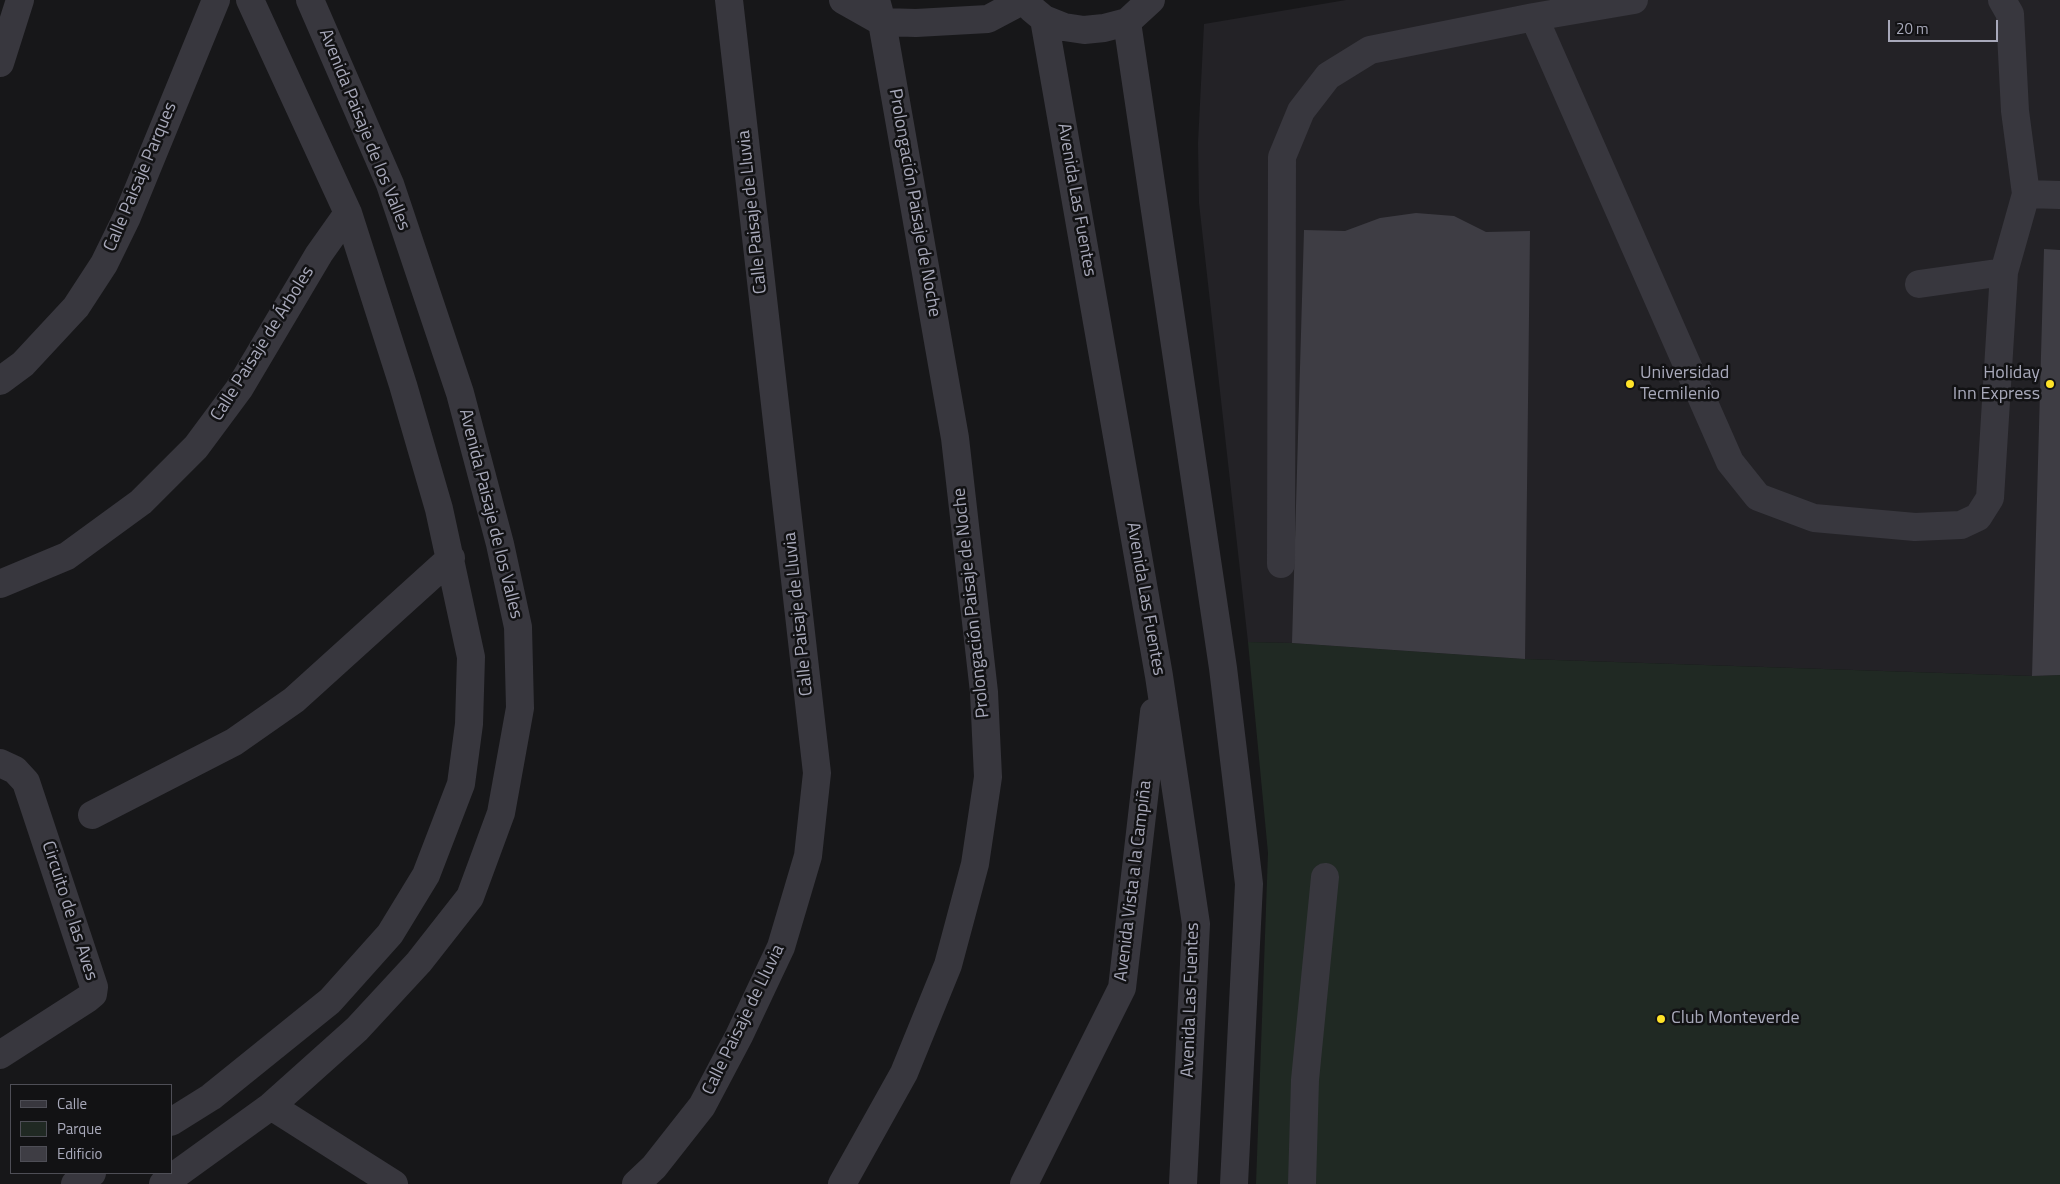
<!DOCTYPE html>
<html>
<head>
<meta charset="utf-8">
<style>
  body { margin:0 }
  #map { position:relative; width:2060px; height:1184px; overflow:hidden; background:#171719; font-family:"Titillium Web",sans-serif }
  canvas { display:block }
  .legend { position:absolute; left:10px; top:1084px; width:162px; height:90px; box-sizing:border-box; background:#121214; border:1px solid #4e4e56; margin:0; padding:6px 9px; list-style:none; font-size:15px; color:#a8a9ba }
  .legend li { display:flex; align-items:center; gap:10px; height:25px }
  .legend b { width:25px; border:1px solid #4e4e56 }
  .scale { position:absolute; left:1888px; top:20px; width:110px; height:22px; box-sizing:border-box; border:2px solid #a8a9ba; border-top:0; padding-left:6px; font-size:15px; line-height:18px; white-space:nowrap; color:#a8a9ba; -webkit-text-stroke:4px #121214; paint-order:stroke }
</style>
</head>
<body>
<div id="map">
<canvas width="2060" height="1184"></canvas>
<ul class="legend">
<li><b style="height:6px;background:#38373e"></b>Calle</li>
<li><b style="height:14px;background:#202923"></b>Parque</li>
<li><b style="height:14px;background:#3e3d44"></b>Edificio</li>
</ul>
<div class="scale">20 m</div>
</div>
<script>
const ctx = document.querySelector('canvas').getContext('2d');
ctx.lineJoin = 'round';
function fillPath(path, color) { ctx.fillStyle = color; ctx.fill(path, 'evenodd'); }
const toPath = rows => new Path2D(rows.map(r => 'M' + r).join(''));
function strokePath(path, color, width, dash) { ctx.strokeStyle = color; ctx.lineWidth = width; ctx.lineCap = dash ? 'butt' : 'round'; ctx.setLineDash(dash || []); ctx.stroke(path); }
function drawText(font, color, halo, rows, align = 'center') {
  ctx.font = font + ' "Titillium Web",sans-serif'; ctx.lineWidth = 5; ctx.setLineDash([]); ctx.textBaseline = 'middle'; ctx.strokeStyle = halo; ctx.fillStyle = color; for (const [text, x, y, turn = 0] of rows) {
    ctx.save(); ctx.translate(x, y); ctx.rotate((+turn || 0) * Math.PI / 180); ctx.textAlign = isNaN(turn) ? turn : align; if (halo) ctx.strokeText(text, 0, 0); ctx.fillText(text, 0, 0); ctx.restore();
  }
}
const built = toPath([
  [1346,0,2060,0,2060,675,2032,676,1525,659,1292,643,1248,642,1199,203,1198,143,1204,24]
]);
const green = toPath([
  [1248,642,1292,643,1525,659,2032,676,2060,675,2060,1184,1256,1184,1268,853]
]);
const building = toPath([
  [1416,213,1454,216,1486,232,1530,231,1525,659,1292,643,1304,230,1345,231,1380,218],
  [2044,249,2060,250,2060,675,2032,676]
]);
const minor = toPath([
  [843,0,882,22,916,23,988,19,1022,1],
  [2002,0,2010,14,2015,111,2026,194,2060,195],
  [1032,9,1044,19,1064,27,1084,30,1104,28,1127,22,1151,0],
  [1534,17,1730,462,1758,497,1814,518,1915,527,1961,525,1978,517,1990,498,2004,272,2026,194],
  [1044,19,1159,676,1196,924,1183,1184],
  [1127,22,1223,668,1249,884,1234,1184],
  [0,63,20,0],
  [1919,284,2004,272],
  [0,381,23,364,76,307,104,264,127,217,216,0],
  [1281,564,1282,157,1301,111,1328,76,1370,50,1534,17,1634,0],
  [0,584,67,556,141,502,196,447,239,389,319,254,348,213],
  [0,763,15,770,26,782,94,987,93,994,87,999,0,1055],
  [92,815,234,742,294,700,451,558],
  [271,1106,394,1184],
  [171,1122,211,1097,330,1001,390,934,426,875,461,784,469,724,471,657,439,509,403,385,348,213,250,0],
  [75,1184,92,1173],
  [163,1184,271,1106,357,1029,419,962,470,897,501,813,520,708,518,627,500,544,460,393,390,184,310,0],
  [636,1184,654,1167,702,1106,739,1036,781,947,808,856,817,773,729,0],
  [842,1184,904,1073,948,965,975,864,988,777,984,692,955,438,882,22,876,0],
  [1024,1184,1122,988,1154,712],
  [1302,1184,1305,1080,1325,877]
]);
const markers = [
  [1630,384,5,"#ffe328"],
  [2050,384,5,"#ffe328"],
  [1661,1019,5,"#ffe328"]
];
const streetNames = [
  ["Avenida Paisaje de los Valles",364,130,68],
  ["Calle Paisaje Parques",141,177,-67],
  ["Avenida Las Fuentes",1076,200,80],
  ["Prolongación Paisaje de Noche",914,203,80],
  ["Calle Paisaje de Lluvia",753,212,-96],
  ["Calle Paisaje de Árboles",263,344,-58],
  ["Avenida Paisaje de los Valles",490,514,76],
  ["Avenida Las Fuentes",1145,599,80],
  ["Prolongación Paisaje de Noche",972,603,-96],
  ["Calle Paisaje de Lluvia",799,614,-96],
  ["Avenida Vista a la Campiña",1134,881,-83],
  ["Circuito de las Aves",69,911,72],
  ["Avenida Las Fuentes",1191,1000,-88],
  ["Calle Paisaje de Lluvia",744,1020,-64]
];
const poiNames = [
  ["Universidad",1640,374],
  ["Tecmilenio",1640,395],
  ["Holiday",2040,374,"right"],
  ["Inn Express",2040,395,"right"],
  ["Club Monteverde",1671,1019]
];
fillPath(built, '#232226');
fillPath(green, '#202923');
fillPath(building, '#3e3d44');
strokePath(minor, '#38373e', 28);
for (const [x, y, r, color] of markers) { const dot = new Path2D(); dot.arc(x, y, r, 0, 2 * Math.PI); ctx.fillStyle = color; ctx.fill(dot); strokePath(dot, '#121214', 2); }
drawText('18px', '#a8a9ba', '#121214', streetNames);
drawText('18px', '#a8a9ba', '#121214', poiNames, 'left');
</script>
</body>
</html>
